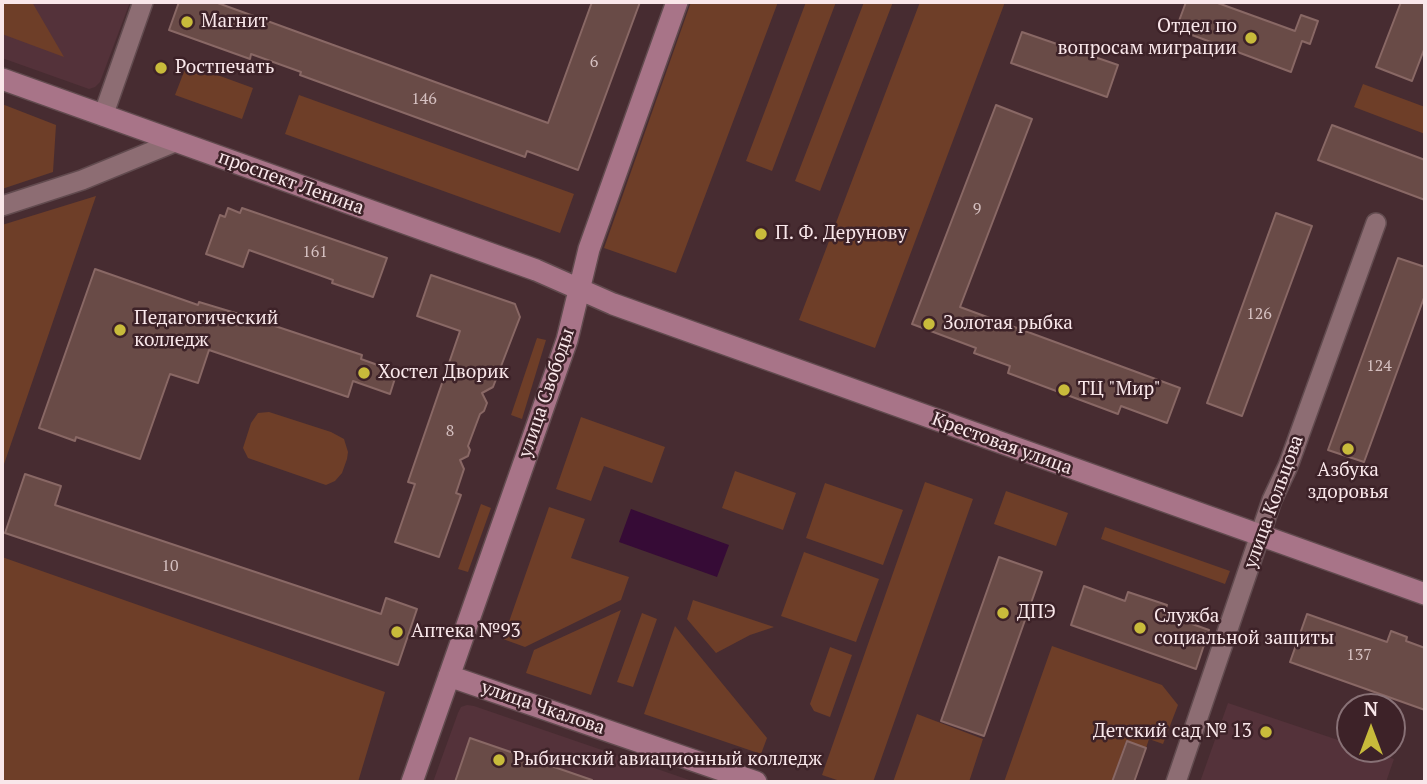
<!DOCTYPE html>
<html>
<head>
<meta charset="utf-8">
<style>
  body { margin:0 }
  #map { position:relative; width:1427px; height:784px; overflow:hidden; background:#472c31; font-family:"PT Serif",serif }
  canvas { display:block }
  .frame { position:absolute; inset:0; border:4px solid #f9e7ea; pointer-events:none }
  .north { position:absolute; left:1336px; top:693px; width:70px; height:70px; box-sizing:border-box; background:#3d2228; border:2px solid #887176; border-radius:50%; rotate:0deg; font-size:19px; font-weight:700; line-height:28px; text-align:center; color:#f9e7ea }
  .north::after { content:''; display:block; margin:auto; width:24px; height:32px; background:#c8bb3b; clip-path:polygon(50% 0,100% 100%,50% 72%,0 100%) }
</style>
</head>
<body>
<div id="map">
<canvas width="1427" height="784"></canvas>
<div class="frame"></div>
<div class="north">N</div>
</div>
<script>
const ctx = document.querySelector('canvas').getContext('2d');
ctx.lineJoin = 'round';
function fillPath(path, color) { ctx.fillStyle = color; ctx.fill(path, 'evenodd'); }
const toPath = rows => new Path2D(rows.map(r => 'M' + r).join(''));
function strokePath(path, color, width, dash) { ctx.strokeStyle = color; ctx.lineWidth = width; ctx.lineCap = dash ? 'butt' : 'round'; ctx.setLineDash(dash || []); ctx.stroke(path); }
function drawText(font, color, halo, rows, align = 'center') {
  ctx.font = font + ' "PT Serif",serif'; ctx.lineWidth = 5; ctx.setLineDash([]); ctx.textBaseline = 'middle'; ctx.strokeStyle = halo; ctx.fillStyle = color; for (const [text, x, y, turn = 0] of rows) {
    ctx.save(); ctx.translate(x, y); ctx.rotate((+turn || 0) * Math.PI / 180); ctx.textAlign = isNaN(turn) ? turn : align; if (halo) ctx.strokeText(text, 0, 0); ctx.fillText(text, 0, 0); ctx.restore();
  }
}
const built = toPath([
  [2,2,130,2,100,82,95,87,89,89,2,58],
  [1228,703,1350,744,1350,749,1364,749,1394,759,1386,782,1200,782],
  [467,705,474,706,695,782,433,782,458,713,461,707]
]);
const green = toPath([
  [2,2,32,2,64,57,2,34],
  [691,2,778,2,676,273,604,248],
  [806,2,836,2,772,171,746,161],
  [864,2,893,2,820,191,795,181],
  [920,2,1005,2,875,348,799,320],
  [187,64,253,88,242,119,175,95],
  [1363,84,1425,107,1425,134,1354,107],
  [299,95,574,194,560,233,285,134],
  [2,104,56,125,53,172,2,189],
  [96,196,2,470,2,225],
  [537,338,546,340,522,419,511,415],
  [269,412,331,432,344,439,348,452,347,459,342,473,335,481,326,485,320,483,248,458,243,448,251,423,258,413],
  [581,417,665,447,652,483,604,466,591,501,556,489],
  [735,471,796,493,783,530,722,508],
  [925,482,973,499,873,782,843,782,822,775],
  [825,483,903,510,883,565,806,538],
  [1006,491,1068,513,1056,546,994,524],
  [481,504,491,508,468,572,458,569],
  [549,507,585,519,571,558,629,577,621,600,525,647,503,639],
  [1105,527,1230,571,1225,584,1101,539],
  [804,552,879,579,856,642,781,616],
  [2,557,385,692,358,782,2,782],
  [693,600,774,627,750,635,716,653,687,619],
  [621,610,591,695,526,673,534,650],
  [642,613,657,619,633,687,617,682],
  [675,626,767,738,761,754,644,714],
  [1052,646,1162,685,1178,705,1163,744,1149,739,1146,748,1126,741,1112,782,1004,782],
  [830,647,852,655,830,717,814,711,810,704],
  [917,714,983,739,969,782,893,782]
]);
const water = toPath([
  [631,509,729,545,717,577,619,542]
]);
const building = toPath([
  [179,2,215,2,548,123,592,2,640,2,578,170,527,151,525,157,300,75,301,72,251,54,250,59,169,30,179,2],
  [1186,2,1215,2,1295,31,1301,15,1318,21,1310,44,1302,41,1291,72,1176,29,1186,2],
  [1401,2,1425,2,1425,47,1412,81,1376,67,1401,2],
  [1022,32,1118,65,1107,97,1011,63,1022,32],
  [996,105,1032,119,960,307,1180,388,1167,423,1121,406,1118,414,1008,373,1010,366,974,353,976,348,912,324,996,105],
  [1332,125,1425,160,1425,200,1318,160,1332,125],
  [228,208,240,213,242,208,387,258,373,297,332,283,333,280,249,250,243,267,206,254,220,215,225,217,228,208],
  [1276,213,1312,226,1242,416,1207,403,1276,213],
  [1398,258,1425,267,1425,295,1364,462,1328,450,1398,258],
  [95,269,198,305,199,302,242,315,362,355,361,359,397,372,390,394,353,381,348,397,209,350,198,383,170,374,140,459,76,437,75,441,39,428,95,269],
  [431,275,515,304,520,317,493,387,482,393,487,403,484,411,480,414,468,446,470,450,468,456,460,460,464,469,456,493,461,495,439,557,395,542,415,484,408,482,460,331,417,316,431,275],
  [25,474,61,486,55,505,381,614,386,598,417,609,398,665,5,533,25,474],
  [999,557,1042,572,984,736,941,721,999,557],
  [1084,586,1125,601,1128,592,1167,605,1164,614,1209,630,1196,669,1071,625,1084,586],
  [1307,614,1387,642,1391,631,1407,637,1406,641,1425,648,1425,710,1290,662,1307,614],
  [470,738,592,780,592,782,455,782,470,738],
  [1127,741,1146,748,1134,782,1112,782,1127,741]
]);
const street = toPath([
  [103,116,143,2],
  [2,206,82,180,175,142],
  [1176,782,1272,500,1288,466,1376,223]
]);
const secondary = toPath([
  [2,79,536,270,613,304,1425,594],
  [449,676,756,782],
  [412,782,567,340,589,249,677,2]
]);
const markers = [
  [187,22,7,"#c8bb3b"],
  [1251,38,7,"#c8bb3b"],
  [161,68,7,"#c8bb3b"],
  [761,234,7,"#c8bb3b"],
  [929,324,7,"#c8bb3b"],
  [120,330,7,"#c8bb3b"],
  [364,373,7,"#c8bb3b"],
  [1064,390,7,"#c8bb3b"],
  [1348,449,7,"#c8bb3b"],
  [1003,613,7,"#c8bb3b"],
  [1140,628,7,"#c8bb3b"],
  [397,632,7,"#c8bb3b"],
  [1266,732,7,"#c8bb3b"],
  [499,760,7,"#c8bb3b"]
];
const numberNames = [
  ["6",594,62],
  ["146",424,99],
  ["9",977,209],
  ["161",315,252],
  ["126",1259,314],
  ["124",1379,366],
  ["8",450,431],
  ["10",170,566],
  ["137",1359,655]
];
const poiNames = [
  ["Магнит",201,22],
  ["Отдел по",1237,27,"right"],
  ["вопросам миграции",1237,49,"right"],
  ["Ростпечать",175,68],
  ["П. Ф. Дерунову",775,234],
  ["Педагогический",134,319],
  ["колледж",134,341],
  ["Золотая рыбка",943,324],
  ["Хостел Дворик",378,373],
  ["ТЦ \"Мир\"",1078,390],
  ["Азбука",1348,471,"center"],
  ["здоровья",1348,493,"center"],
  ["ДПЭ",1017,613],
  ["Служба",1154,617],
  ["социальной защиты",1154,639],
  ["Аптека №93",411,632],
  ["Детский сад № 13",1252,732,"right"],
  ["Рыбинский авиационный колледж",513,760]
];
const streetNames = [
  ["проспект Ленина",291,183,20],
  ["улица Свободы",547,393,-71],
  ["Крестовая улица",1002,444,20],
  ["улица Кольцова",1274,502,-70],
  ["улица Чкалова",543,708,19]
];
fillPath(built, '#54323a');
fillPath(green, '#6e3e28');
fillPath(water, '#360b36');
fillPath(building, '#694b47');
strokePath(building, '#896865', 2);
strokePath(street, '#624b4f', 22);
strokePath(secondary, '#624b4f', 24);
strokePath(street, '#8d6d73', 19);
strokePath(secondary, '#a87488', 21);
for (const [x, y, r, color] of markers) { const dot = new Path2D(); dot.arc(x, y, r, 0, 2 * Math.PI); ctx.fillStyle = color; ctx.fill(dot); strokePath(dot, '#3d2228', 2.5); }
drawText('16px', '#d5c0c1', null, numberNames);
drawText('19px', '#f9e7ea', '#3d2228', poiNames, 'left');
drawText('19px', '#f9e7ea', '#3d2228', streetNames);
</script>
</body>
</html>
